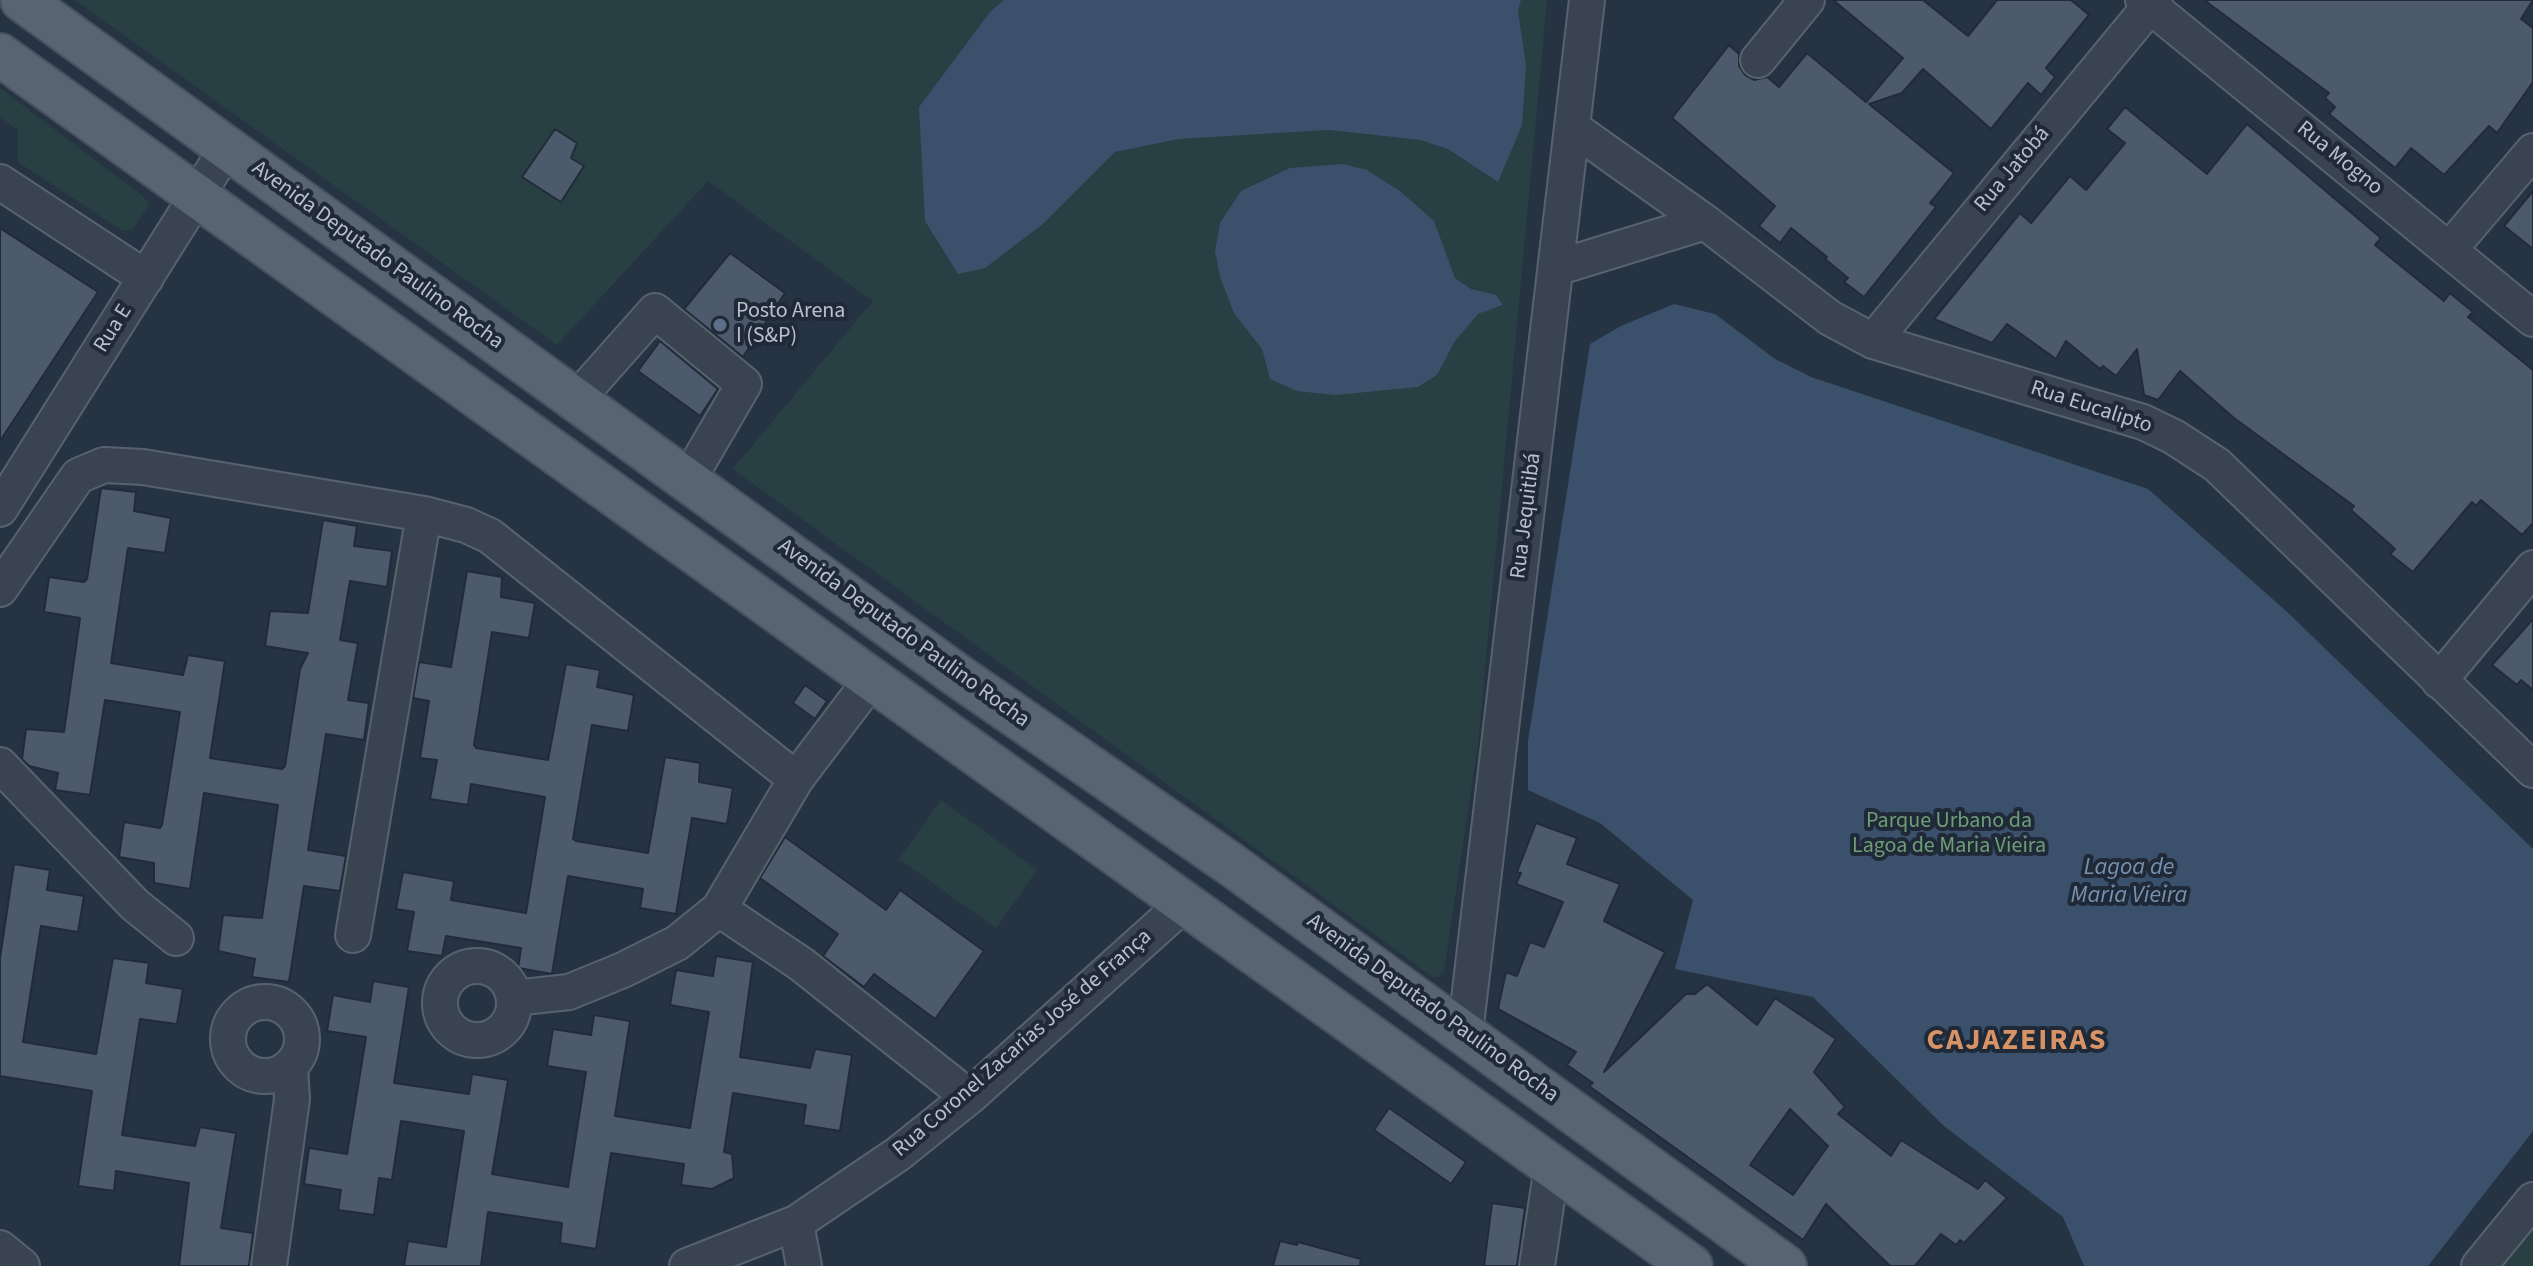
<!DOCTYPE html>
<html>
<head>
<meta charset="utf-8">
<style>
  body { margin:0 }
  canvas { display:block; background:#263342 }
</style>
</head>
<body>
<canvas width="2533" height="1266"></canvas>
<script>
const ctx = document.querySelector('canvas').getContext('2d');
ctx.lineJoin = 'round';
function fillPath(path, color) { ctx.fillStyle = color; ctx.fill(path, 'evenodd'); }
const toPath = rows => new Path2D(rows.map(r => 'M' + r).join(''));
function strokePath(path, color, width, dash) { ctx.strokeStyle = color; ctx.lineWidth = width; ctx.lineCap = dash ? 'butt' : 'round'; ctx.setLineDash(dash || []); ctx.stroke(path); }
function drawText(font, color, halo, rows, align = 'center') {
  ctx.font = font + ' "Source Sans 3",sans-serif'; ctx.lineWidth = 8; ctx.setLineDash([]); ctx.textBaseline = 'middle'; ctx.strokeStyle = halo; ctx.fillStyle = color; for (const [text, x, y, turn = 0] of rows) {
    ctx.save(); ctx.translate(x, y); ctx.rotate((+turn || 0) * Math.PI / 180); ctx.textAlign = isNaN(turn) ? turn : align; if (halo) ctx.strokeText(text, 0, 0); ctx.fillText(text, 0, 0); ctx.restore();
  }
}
const green = toPath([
  [75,0,1004,0,990,12,919,107,985,268,1043,224,1115,152,1179,139,1329,130,1419,140,1448,149,1498,182,1526,65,1518,11,1521,0,1547,0,1478,744,1444,971,1438,977,1433,977,733,469,873,301,708,181,557,345],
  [1367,170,1400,191,1434,221,1455,278,1471,289,1496,295,1503,305,1478,314,1455,341,1437,375,1418,387,1379,389,1270,379,1262,349,1220,277,1215,251,1220,223],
  [0,88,143,196,149,205,133,229,123,231,18,162,18,130,0,117],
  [941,800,1037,870,996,928,899,859],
  [2533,1229,2533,1266,2503,1266]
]);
const water = toPath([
  [1004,0,1521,0,1518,11,1526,65,1522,125,1498,182,1448,149,1420,140,1329,130,1179,139,1115,152,1043,224,985,268,958,274,925,221,919,107,990,12],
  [1343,164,1367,170,1400,191,1434,221,1455,278,1471,289,1496,295,1503,305,1478,314,1455,341,1437,375,1418,387,1335,395,1297,391,1270,379,1262,349,1234,313,1220,277,1215,251,1220,223,1241,191,1290,168],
  [1674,304,1715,314,1775,359,1811,377,2148,489,2285,610,2533,849,2533,1131,2428,1266,2084,1266,2063,1217,1944,1126,1813,997,1675,969,1693,900,1600,823,1528,790,1528,741,1590,344,1621,326]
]);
const building = toPath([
  [1833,0,1923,0,1968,36,1997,0,2071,0,2089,15,2046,68,2055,77,2041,95,2028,83,1991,129,1923,69,1902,93,1869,104,1954,173,1930,203,1936,207,1864,297,1844,282,1848,278,1825,259,1827,257,1791,228,1780,243,1759,226,1775,206,1672,118,1729,45,1739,54,1739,66,1745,75,1754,80,1767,77,1779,87,1807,53,1866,102,1903,58,1833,0],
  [2204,0,2533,0,2521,19,2533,28,2533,82,2497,133,2489,126,2444,175,2411,148,2395,168,2329,114,2335,107,2325,98,2329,93,2204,0],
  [2125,107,2207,174,2247,124,2381,238,2375,245,2444,301,2450,293,2473,312,2468,317,2533,370,2533,523,2522,535,2481,500,2476,506,2472,502,2413,572,2390,554,2395,549,2351,510,2354,506,2234,418,2180,371,2158,400,2144,395,2137,349,2116,376,2103,366,2100,369,2066,341,2056,359,2007,324,1992,343,1934,319,2020,213,2031,223,2070,176,2086,190,2125,143,2107,129,2125,107],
  [555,129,577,143,571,158,584,166,561,202,522,177,555,129],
  [2533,191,2533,249,2504,226,2533,191],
  [0,228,98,292,0,441,0,228],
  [730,253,785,293,743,357,684,309,730,253],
  [660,341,718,389,700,416,638,371,660,341],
  [101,488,136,492,134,511,171,518,165,553,128,548,111,663,183,675,188,655,225,661,210,758,282,769,285,766,300,669,308,653,265,646,270,611,308,613,323,520,357,526,354,546,392,551,387,587,350,581,340,640,358,643,348,700,369,703,364,740,326,734,308,850,346,856,341,884,340,891,304,886,289,982,252,977,255,959,218,951,223,915,262,918,278,805,204,793,190,889,154,883,154,863,119,857,124,822,160,828,162,825,180,712,105,700,90,795,55,790,58,773,29,766,22,759,26,729,64,732,80,618,44,612,49,577,84,582,87,579,101,488],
  [467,571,502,577,501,597,535,603,529,638,492,632,474,745,476,748,548,760,566,664,600,670,597,687,634,695,628,731,592,725,573,839,576,841,648,853,665,757,700,763,699,782,733,788,727,824,692,818,676,914,640,908,643,889,568,876,552,974,518,968,521,948,446,936,442,956,407,951,414,912,396,909,403,872,454,881,451,900,526,913,545,797,471,784,468,805,430,799,437,760,420,758,429,701,413,698,419,662,451,667,467,571],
  [2533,619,2533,690,2521,680,2517,685,2492,665,2533,619],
  [805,685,827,701,815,719,793,703,805,685],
  [1536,823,1577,838,1567,864,1620,884,1604,921,1665,952,1604,1072,1686,994,1695,994,1707,984,1757,1025,1775,998,1836,1039,1814,1072,1845,1107,1838,1114,1891,1156,1901,1140,1978,1189,1985,1180,2007,1198,1964,1243,1960,1240,1956,1245,1941,1234,1915,1266,1890,1266,1826,1204,1803,1240,1589,1086,1593,1083,1567,1065,1576,1052,1498,1009,1506,972,1517,976,1530,942,1544,947,1563,902,1516,884,1521,873,1517,872,1536,823],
  [1790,1109,1828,1146,1793,1195,1750,1165,1790,1109],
  [785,837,886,910,900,890,984,951,935,1019,874,974,864,987,823,956,838,934,760,878,785,837],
  [14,864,50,870,47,890,84,896,78,932,41,926,23,1042,96,1054,113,958,149,963,146,983,183,989,177,1024,140,1019,122,1135,195,1146,200,1127,236,1133,221,1228,253,1233,249,1266,179,1266,189,1183,116,1171,114,1191,78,1186,92,1091,0,1076,0,958,14,864],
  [716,956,753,962,740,1057,810,1068,815,1049,852,1055,840,1131,803,1125,806,1105,733,1093,724,1152,732,1154,734,1178,712,1189,681,1185,684,1164,611,1153,596,1249,560,1243,562,1223,488,1212,481,1266,404,1266,408,1241,446,1247,464,1131,401,1121,392,1180,379,1178,374,1215,338,1210,341,1190,304,1184,309,1148,347,1154,366,1037,327,1031,333,995,370,1002,373,981,409,987,394,1083,469,1094,472,1074,508,1080,492,1174,568,1187,586,1072,547,1066,553,1029,591,1035,594,1015,630,1021,615,1116,690,1128,709,1012,670,1005,676,970,713,976,716,956],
  [1389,1108,1466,1162,1451,1184,1374,1130,1389,1108],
  [1492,1203,1525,1208,1517,1266,1484,1266,1492,1203],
  [1280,1241,1297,1245,1298,1242,1361,1259,1360,1266,1273,1266,1280,1241]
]);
const minor = toPath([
  [2143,0,2533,319],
  [1758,60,1807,0],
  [1573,128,1705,222],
  [0,182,146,278],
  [2449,250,2533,151],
  [1556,268,1705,222,1830,318,1873,341,2143,422,2174,437,2217,465,2533,770],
  [1873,341,2155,0],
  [576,400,655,311,744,384,688,480],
  [0,509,227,148],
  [0,589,78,476,104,465,143,467,424,514,466,525,490,536,796,779],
  [871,680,796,779,719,909,801,964,969,1097],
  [2439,681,2533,568],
  [0,765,135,905,176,938],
  [353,935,424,514],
  '440 1003a37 37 0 1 1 74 0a37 37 0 1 1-74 0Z',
  [514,998,569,992,623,970,677,943,719,909],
  '228 1039a37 37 0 1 1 74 0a37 37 0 1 1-74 0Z',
  [1465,1033,1587,0],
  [796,1223,804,1266],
  [0,1248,22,1266],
  [269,1266,292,1099,290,1066],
  [687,1266,796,1223,898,1154,969,1097,1186,902],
  [1537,1266,1552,1166],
  [2479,1266,2533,1200]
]);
const major = toPath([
  [22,0,961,678,1229,863,1785,1266],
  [0,55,1691,1266]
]);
const markers = [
  [720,325,8,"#5c6f8a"]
];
const streetNames = [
  ["Rua Mogno",2339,159,39],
  ["Rua Jatobá",2013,170,-50],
  ["Avenida Deputado Paulino Rocha",377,256,36],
  ["Rua E",114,329,-58],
  ["Rua Eucalipto",2091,408,18],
  ["Rua Jequitibá",1527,516,-83],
  ["Avenida Deputado Paulino Rocha",903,634,36],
  ["Avenida Deputado Paulino Rocha",1432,1009,36],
  ["Rua Coronel Zacarias José de França",1023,1044,-41]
];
const poiNames = [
  ["Posto Arena",736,312],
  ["I (S&P)",736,337]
];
const parkNames = [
  ["Parque Urbano da",1949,822],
  ["Lagoa de Maria Vieira",1949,847]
];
const waterNames = [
  ["Lagoa de",2129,869],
  ["Maria Vieira",2129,897]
];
const districtNames = [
  ["CAJAZEIRAS",2017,1042]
];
fillPath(green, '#284043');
fillPath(water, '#3b516b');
fillPath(building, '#4c5a6b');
strokePath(building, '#212b39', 2);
strokePath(minor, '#58626f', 38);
strokePath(major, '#47505e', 46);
strokePath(minor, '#3a4451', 34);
strokePath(major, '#586471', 42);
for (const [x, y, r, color] of markers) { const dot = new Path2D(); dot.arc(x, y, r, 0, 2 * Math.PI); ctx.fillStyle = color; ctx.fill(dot); strokePath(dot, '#1f2937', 3); }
drawText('22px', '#b7c0cb', '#1f2937', streetNames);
drawText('22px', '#b7c0cb', '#1f2937', poiNames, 'left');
drawText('22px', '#6e9d77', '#1f2937', parkNames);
drawText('italic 24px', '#7791af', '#1f2937', waterNames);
ctx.letterSpacing = '2px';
drawText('bold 30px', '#d79366', '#1f2937', districtNames);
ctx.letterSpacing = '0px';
</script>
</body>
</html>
